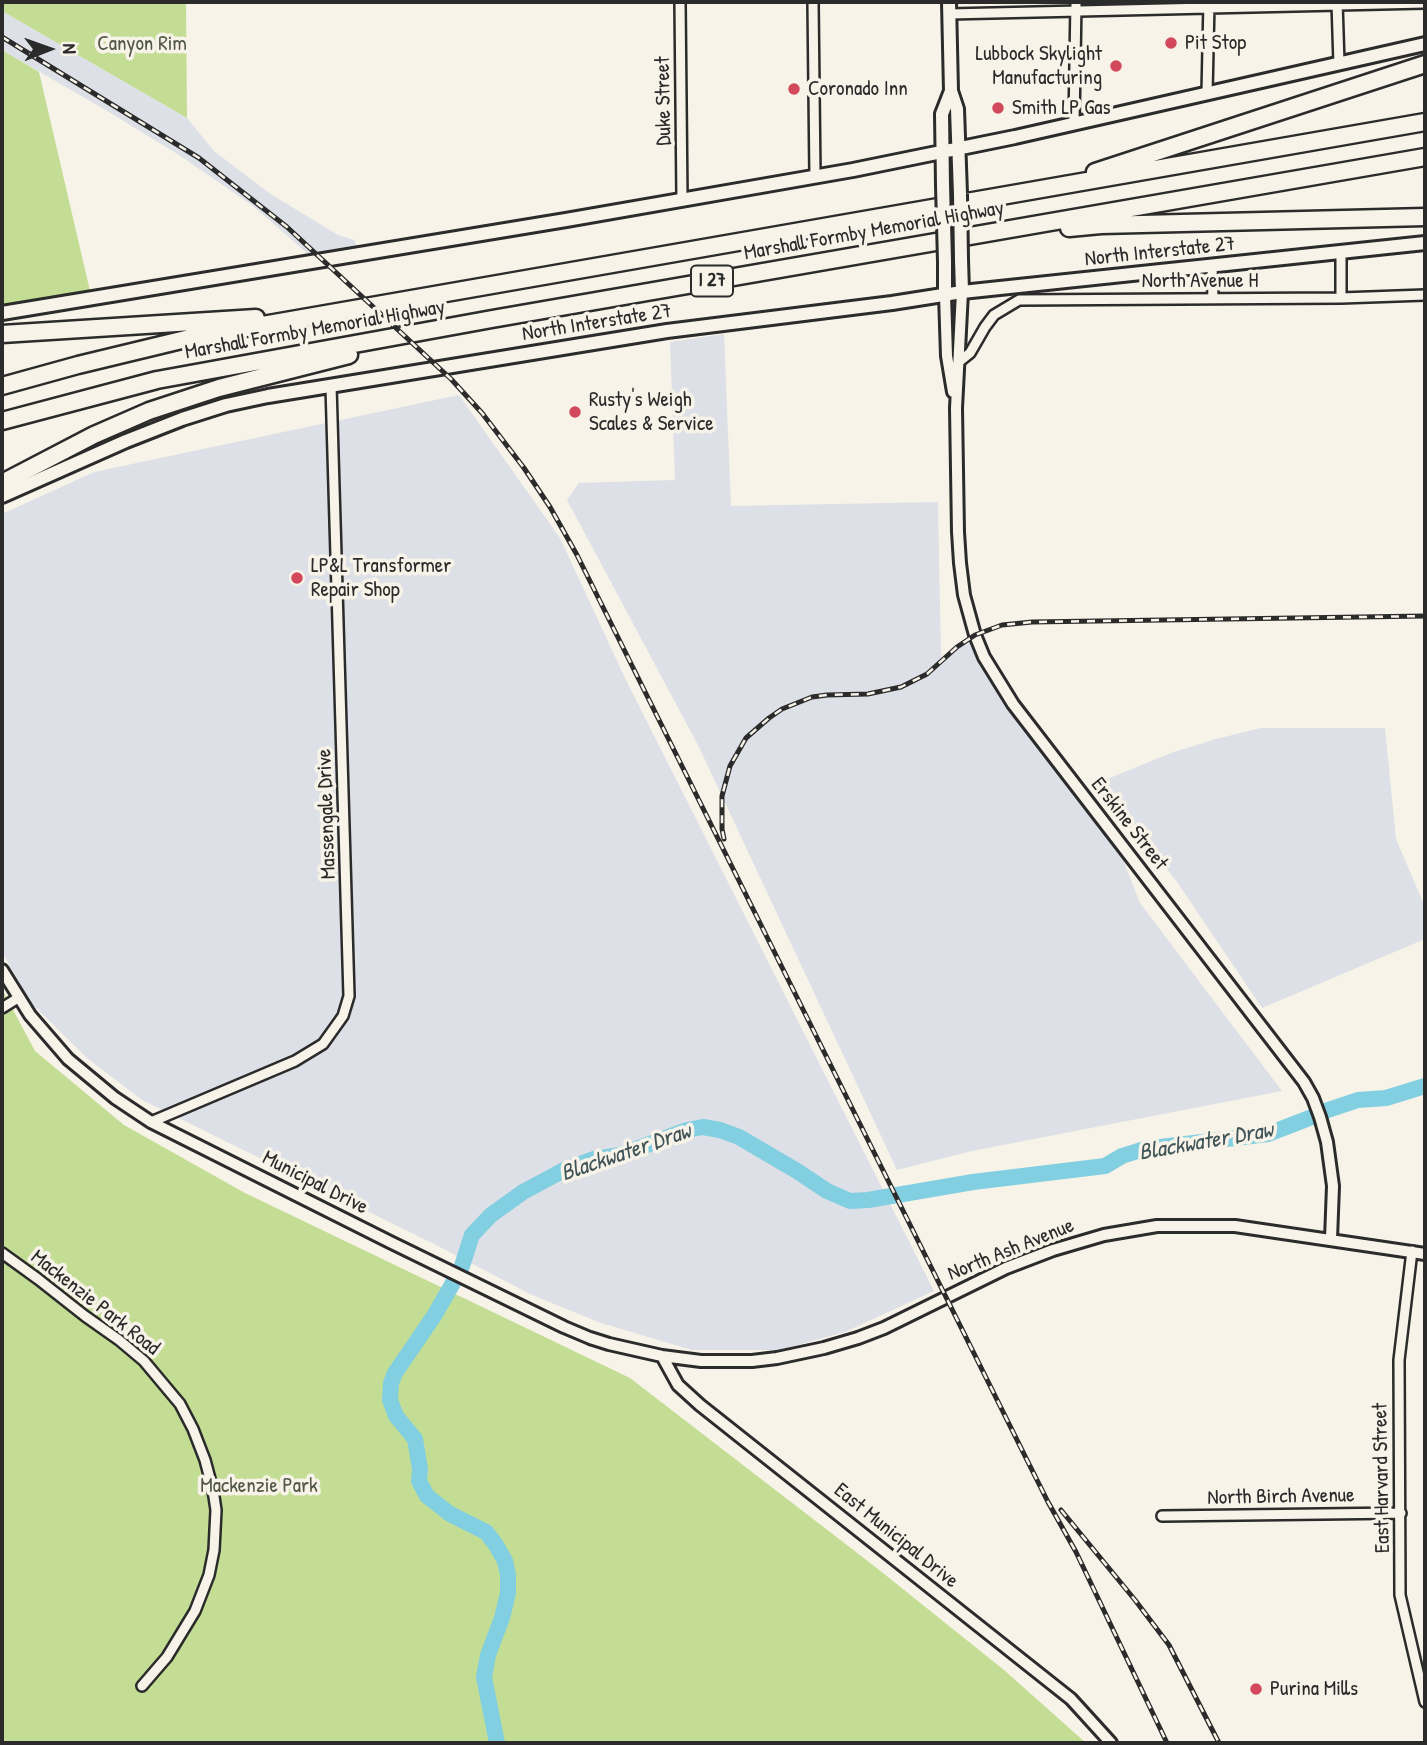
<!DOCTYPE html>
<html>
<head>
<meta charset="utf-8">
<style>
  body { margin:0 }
  #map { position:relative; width:1427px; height:1745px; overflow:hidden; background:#f7f3e8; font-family:"Patrick Hand",sans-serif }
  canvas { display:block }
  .frame { position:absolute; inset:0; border:4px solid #2b2b2b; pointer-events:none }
  .north { position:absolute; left:14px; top:14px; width:70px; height:70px; -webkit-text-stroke:5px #f7f3e8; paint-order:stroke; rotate:89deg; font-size:19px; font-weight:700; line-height:28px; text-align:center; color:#2b2b2b }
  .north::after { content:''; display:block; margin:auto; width:24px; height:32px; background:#2b2b2b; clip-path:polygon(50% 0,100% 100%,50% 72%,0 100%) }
</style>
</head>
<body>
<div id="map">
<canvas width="1427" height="1745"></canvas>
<div class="frame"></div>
<div class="north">N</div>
</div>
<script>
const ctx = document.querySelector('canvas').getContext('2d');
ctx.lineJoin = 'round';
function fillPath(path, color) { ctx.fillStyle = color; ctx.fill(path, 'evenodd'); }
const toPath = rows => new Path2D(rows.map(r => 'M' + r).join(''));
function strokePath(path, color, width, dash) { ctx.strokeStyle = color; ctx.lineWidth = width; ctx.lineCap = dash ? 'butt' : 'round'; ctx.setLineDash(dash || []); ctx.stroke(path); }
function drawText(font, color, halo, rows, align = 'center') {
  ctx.font = font + ' "Patrick Hand",sans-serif'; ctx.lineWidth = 7; ctx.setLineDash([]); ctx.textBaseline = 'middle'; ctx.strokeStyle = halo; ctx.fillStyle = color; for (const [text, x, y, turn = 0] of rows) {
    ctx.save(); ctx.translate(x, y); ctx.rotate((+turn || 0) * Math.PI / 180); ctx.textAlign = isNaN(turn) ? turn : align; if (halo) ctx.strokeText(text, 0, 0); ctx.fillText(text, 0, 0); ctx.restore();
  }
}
const built = toPath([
  [2,11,187,118,214,151,269,193,338,235,354,240,357,247,308,254,253,206,179,155,114,115,2,50],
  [724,334,731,506,938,502,941,658,954,646,969,636,989,679,1014,716,1119,849,1140,903,1282,1091,972,1151,897,1170,699,747,567,500,579,483,675,480,670,342],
  [459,395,560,538,625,678,934,1291,845,1332,779,1350,692,1350,601,1323,532,1295,440,1247,142,1100,87,1058,31,1003,2,952,2,514,94,472],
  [1261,728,1385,728,1396,839,1425,907,1425,939,1262,1008,1177,882,1100,782,1171,753,1216,739]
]);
const green = toPath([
  [2,2,186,2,187,118,2,11],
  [2,50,39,72,90,291,2,305],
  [2,989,35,1051,124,1125,245,1193,630,1378,878,1569,1004,1670,1086,1743,2,1743]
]);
const river = toPath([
  [1325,1111,1358,1100,1386,1098,1425,1086],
  [497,1743,484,1677,488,1655,502,1618,508,1593,508,1575,505,1561,496,1545,486,1532,450,1514,427,1496,419,1481,420,1469,415,1439,396,1416,390,1400,391,1383,395,1373,434,1316,461,1269,472,1235,491,1215,523,1192,564,1170,594,1159,620,1155,687,1130,703,1127,720,1130,739,1137,797,1171,827,1191,850,1201,868,1200,973,1182,1105,1166,1122,1156,1144,1149,1268,1134,1312,1117]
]);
const minor = toPath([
  [680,2,682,200],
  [813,2,815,177],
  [1337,2,1339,64],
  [949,14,1425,3],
  [1207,94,1209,2],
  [1074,123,1076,2],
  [1212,267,1213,299],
  [1341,298,1341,251],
  [960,361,970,353,985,327,994,315,1019,300,1341,298,1425,295],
  [2,1008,18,998],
  [151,1122,295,1061,323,1044,343,1016,349,996,331,386],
  [1412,1251,1399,1360,1400,1595,1425,1702],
  [2,1253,38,1279,85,1316,119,1340,144,1361,180,1404,193,1429,205,1460,213,1490,216,1510,214,1550,209,1575,195,1611,167,1657,142,1686],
  [1162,1516,1401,1513]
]);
const tertiary = toPath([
  [962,292,956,408,958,532,960,563,964,595,975,635,984,657,1013,704,1304,1082,1313,1098,1320,1117,1327,1142,1333,1186,1331,1239],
  [945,295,947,356,953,392],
  [2,970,30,1015,68,1059,115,1098,151,1122,390,1242,564,1327,590,1338,609,1344,662,1356,701,1361,752,1361,777,1358,824,1348,858,1338,884,1328,1006,1268,1053,1250,1104,1235,1157,1226,1235,1226,1425,1254],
  [662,1356,678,1385,700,1405,1071,1699,1111,1743]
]);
const secondary = toPath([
  [949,2,951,91,957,109,960,194],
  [943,185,942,114,951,91],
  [961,259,962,292],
  [945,262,945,295],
  [2,313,566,220,853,170,1015,137,1425,44],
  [2,496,126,441,182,419,226,405,268,396,667,331,892,303,962,292,1425,243]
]);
const motorway = toPath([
  [1095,172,1425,64],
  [1069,228,1101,225,1425,217],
  [2,334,256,318],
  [2,386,78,365,194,337,1425,122],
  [2,421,157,380,492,319,1425,157],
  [2,483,94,435,149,411,219,388,349,355]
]);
const rail = toPath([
  [2,37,199,158,287,227,451,379,482,413,524,468,550,507,577,555,1026,1458,1048,1502,1076,1552,1167,1743],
  [724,839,722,829,722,796,730,766,746,738,769,718,782,709,812,697,827,695,868,694,901,687,927,674,957,647,975,635,1002,625,1032,622,1425,616],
  [1061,1510,1135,1600,1169,1645,1219,1743]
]);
const secondaryBridge = toPath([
  [943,185,945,262],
  [960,194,961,259]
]);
const markers = [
  [1171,43,7,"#d1495b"],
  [1116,66,7,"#d1495b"],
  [794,89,7,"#d1495b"],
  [998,108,7,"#d1495b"],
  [575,412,7,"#d1495b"],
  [297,578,7,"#d1495b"],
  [1256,1689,7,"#d1495b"]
];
const shields = [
  [712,281,42]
];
const shieldNames = [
  ["I 27",712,281]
];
const poiNames = [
  ["Pit Stop",1185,43],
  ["Lubbock Skylight",1102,54,"right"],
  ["Manufacturing",1102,78,"right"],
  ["Coronado Inn",808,89],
  ["Smith LP Gas",1012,108],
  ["Rusty's Weigh",589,400],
  ["Scales & Service",589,424],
  ["LP&L Transformer",311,566],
  ["Repair Shop",311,590],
  ["Purina Mills",1270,1689]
];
const parkNames = [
  ["Canyon Rim",142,44],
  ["Mackenzie Park",259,1486]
];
const streetNames = [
  ["Duke Street",664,101,-91],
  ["Marshall Formby Memorial Highway",874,231,-10],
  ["North Interstate 27",1160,252,-6],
  ["North Avenue H",1200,281],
  ["North Interstate 27",597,323,-9],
  ["Marshall Formby Memorial Highway",315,330,-10],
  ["Massengale Drive",327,814,-92],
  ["Erskine Street",1129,824,52],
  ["Municipal Drive",315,1183,27],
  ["North Ash Avenue",1011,1250,-22],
  ["Mackenzie Park Road",95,1303,38],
  ["East Harvard Street",1382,1478,-91],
  ["North Birch Avenue",1281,1497,-1],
  ["East Municipal Drive",896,1536,39]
];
const waterNames = [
  ["Blackwater Draw",1206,1142,-10],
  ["Blackwater Draw",626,1153,-19]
];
fillPath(built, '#dde0e6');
fillPath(green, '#c3dd94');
strokePath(river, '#82cfe1', 16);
strokePath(minor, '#2b2b2b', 14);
strokePath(tertiary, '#2b2b2b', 16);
strokePath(secondary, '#2b2b2b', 18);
strokePath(motorway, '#2b2b2b', 21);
strokePath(minor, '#f7f3e8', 9);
strokePath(tertiary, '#f7f3e8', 10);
strokePath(secondary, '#f7f3e8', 12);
strokePath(motorway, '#f7f3e8', 16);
strokePath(rail, '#2b2b2b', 5);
strokePath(rail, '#f7f3e8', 2.5, [8]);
strokePath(secondaryBridge, '#2b2b2b', 18, []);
strokePath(secondaryBridge, '#f7f3e8', 12);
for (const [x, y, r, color] of markers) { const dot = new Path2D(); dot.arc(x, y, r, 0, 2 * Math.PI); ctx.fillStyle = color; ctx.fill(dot); strokePath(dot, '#f7f3e8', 2.5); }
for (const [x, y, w] of shields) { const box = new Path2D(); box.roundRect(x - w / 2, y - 15.5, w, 31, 5); ctx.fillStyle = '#f7f3e8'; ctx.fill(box); strokePath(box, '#2b2b2b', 2); }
drawText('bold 19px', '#2b2b2b', null, shieldNames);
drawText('21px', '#2b2b2b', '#f7f3e8', poiNames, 'left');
drawText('21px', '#515845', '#f7f3e8', parkNames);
drawText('21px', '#2b2b2b', '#f7f3e8', streetNames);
drawText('italic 23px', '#415458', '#f7f3e8', waterNames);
</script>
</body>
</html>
